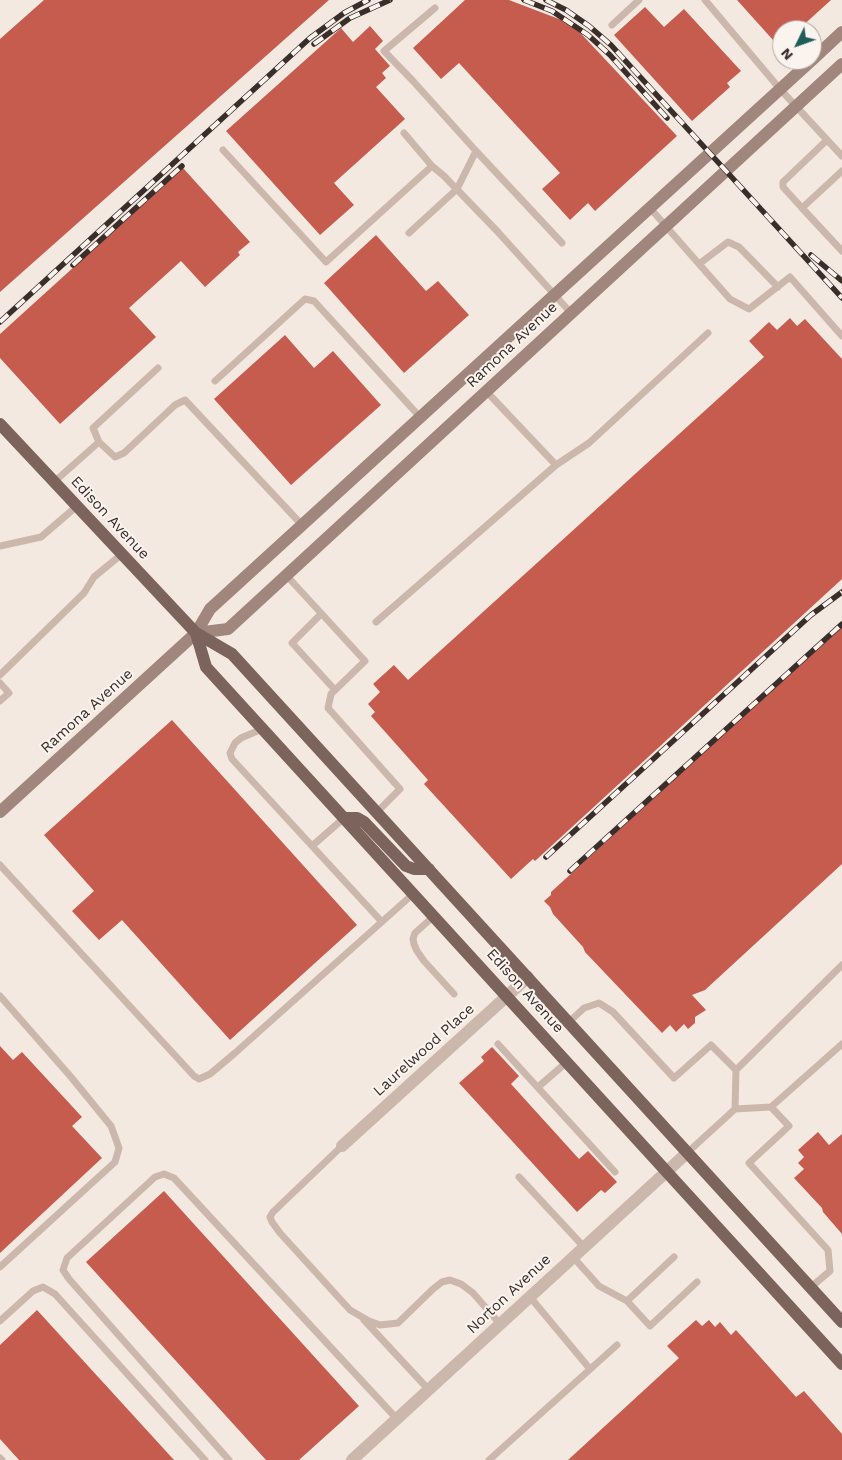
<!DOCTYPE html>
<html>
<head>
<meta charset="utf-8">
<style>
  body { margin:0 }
  #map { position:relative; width:842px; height:1460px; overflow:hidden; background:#f4e9e1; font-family:"Work Sans",sans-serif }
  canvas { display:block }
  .north { position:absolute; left:772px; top:20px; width:50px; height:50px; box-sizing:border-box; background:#fbf3ee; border:1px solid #aea4a0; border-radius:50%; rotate:228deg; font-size:14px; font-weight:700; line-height:20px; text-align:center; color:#3a2e2b }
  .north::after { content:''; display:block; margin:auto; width:18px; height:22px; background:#205c59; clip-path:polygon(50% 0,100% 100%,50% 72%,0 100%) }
</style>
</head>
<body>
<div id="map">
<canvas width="842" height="1460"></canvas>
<div class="north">N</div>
</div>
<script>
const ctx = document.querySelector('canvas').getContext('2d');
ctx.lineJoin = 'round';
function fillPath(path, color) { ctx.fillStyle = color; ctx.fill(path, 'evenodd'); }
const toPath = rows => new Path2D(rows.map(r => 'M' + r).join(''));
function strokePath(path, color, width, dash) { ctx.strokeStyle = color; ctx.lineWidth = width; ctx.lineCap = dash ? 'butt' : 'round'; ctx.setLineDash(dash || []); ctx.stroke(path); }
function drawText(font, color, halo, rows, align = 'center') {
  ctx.font = font + ' "Work Sans",sans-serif'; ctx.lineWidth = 4; ctx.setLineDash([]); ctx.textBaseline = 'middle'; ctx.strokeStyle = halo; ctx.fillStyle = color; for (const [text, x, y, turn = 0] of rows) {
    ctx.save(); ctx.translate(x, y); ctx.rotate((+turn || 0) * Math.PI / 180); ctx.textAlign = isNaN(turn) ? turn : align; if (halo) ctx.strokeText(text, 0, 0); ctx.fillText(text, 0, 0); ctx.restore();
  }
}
const building = toPath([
  [44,0,329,0,0,292,0,39],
  [465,0,509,0,572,24,677,136,595,211,588,203,570,220,542,189,560,173,459,63,441,79,413,48],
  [737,0,831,0,798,30,782,30,782,50],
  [645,7,664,27,684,9,741,71,727,83,730,87,692,121,614,35],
  [370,26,383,41,375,49,390,66,382,73,386,78,376,87,405,119,334,183,354,205,320,235,226,131,341,28,353,42],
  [183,168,250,242,238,252,240,255,205,287,181,261,129,308,156,337,60,424,0,358,0,334],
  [376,235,426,291,438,281,469,315,404,373,324,283],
  [790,318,797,326,805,319,842,359,842,579,535,861,533,859,511,879,424,784,428,780,371,716,375,712,368,704,380,692,373,684,394,665,408,680,764,357,749,341,769,322,777,330],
  [285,335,314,368,333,351,381,405,291,485,214,399],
  [842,626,842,864,705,990,692,995,706,1010,695,1017,695,1023,688,1029,684,1024,676,1032,670,1025,662,1033,585,952,583,947,553,914,550,907,544,901,551,895,551,892],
  [172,720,357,925,230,1040,122,920,99,940,72,911,94,891,44,835],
  [0,1046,13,1060,22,1052,82,1117,72,1126,102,1158,0,1253],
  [492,1047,519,1076,511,1084,579,1159,588,1151,617,1182,605,1193,601,1190,577,1212,459,1083,484,1061,481,1057],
  [818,1132,829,1145,842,1134,842,1234,823,1212,822,1208,794,1178,804,1169,798,1163,804,1157,798,1150],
  [164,1191,359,1406,299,1460,266,1460,86,1262],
  [37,1310,174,1460,19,1460,0,1439,0,1345],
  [696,1320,702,1326,709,1320,715,1327,720,1322,731,1335,736,1330,796,1397,804,1391,842,1434,842,1460,568,1460,679,1358,667,1346]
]);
const lane = toPath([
  [705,0,780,89,842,156],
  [612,25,639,0],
  [404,133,432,166],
  [223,150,326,262,432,166,444,176,497,231,571,313],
  [476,151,562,243],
  [842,171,802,208,842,251],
  [650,208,699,264],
  [802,208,783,187,783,182,827,140],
  [409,233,457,189,476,151,413,81,384,51,435,8],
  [778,287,739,247,728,242,699,264,730,299,749,309,790,277,842,336],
  [215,381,305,299,314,301,420,417],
  [486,391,556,465],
  [99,442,115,457,124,453,175,405,185,400,302,525],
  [54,482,99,442,93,428,158,368],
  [0,546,41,537,77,506],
  [286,575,365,661,331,694,328,708,400,789,377,812],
  [321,614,292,643,335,690],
  [376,622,556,465,589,443,708,333],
  [0,675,84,593,94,577,122,554],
  [0,683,9,693,0,701],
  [262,729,241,738,235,743,230,753,232,759,382,922],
  [312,846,344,818],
  [0,865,194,1076,199,1079,210,1074,235,1053,413,894],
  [434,916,415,933,413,939,414,944,417,951,424,961,454,994],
  [0,996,71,1077,111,1126,119,1148,115,1162,0,1267],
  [569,1022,584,1008,599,1003,613,1012,674,1078,711,1045,736,1070,735,1109],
  [498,1044,615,1172],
  [736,1070,842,965],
  [538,1087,567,1062],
  [771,1107,842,1044],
  [342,1146,273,1212,270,1217,272,1222,280,1233,350,1310,369,1321,380,1325,398,1323,433,1289,442,1282,450,1280,461,1284,473,1293,500,1324],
  [688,1152,735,1109,771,1107,789,1126,749,1163,828,1250,830,1271,811,1287],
  [519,1177,584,1247],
  [573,1257,599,1286,627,1301,650,1326,697,1282],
  [530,1297,590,1369],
  [627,1301,674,1257],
  [364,1320,429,1390],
  [0,1321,33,1291,43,1287,55,1294,205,1460],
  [0,1458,2,1460],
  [229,1460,69,1279,63,1270,67,1258,155,1177,164,1174,174,1178,397,1419],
  [489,1460,617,1345]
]);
const street = toPath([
  [342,1146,528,977],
  [352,1460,688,1152]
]);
const secondary = toPath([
  [812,60,842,32],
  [196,633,228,629,842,64],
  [0,812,196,633,210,609,812,60]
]);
const primary = toPath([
  [0,424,196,633,232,654,842,1322],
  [196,633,206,667,842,1364],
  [344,818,357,818,364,822,406,866,414,869,429,869]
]);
const rail = toPath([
  [524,0,552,11,588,35,610,55,667,118],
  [546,0,566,10,589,26,611,45,842,298],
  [314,44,350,18,390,0],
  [811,255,842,281],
  [73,265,182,166],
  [0,322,310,38,344,13,368,0],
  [546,857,811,615,842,592],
  [570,871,842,624]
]);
const streetNames = [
  ["Ramona Avenue",512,345,-43],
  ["Edison Avenue",110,518,47],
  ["Ramona Avenue",87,711,-42],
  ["Edison Avenue",525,991,48],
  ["Laurelwood Place",424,1050,-42],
  ["Norton Avenue",509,1294,-43]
];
fillPath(building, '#c65c4d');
strokePath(lane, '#ccb7ac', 7);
strokePath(street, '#ccb7ac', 12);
strokePath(secondary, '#a0867d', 12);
strokePath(primary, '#7c635c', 12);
strokePath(rail, '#3a2e2b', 5.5);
strokePath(rail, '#fbf3ee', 4, [11]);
drawText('15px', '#3a2e2b', '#fbf3ee', streetNames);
</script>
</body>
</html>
